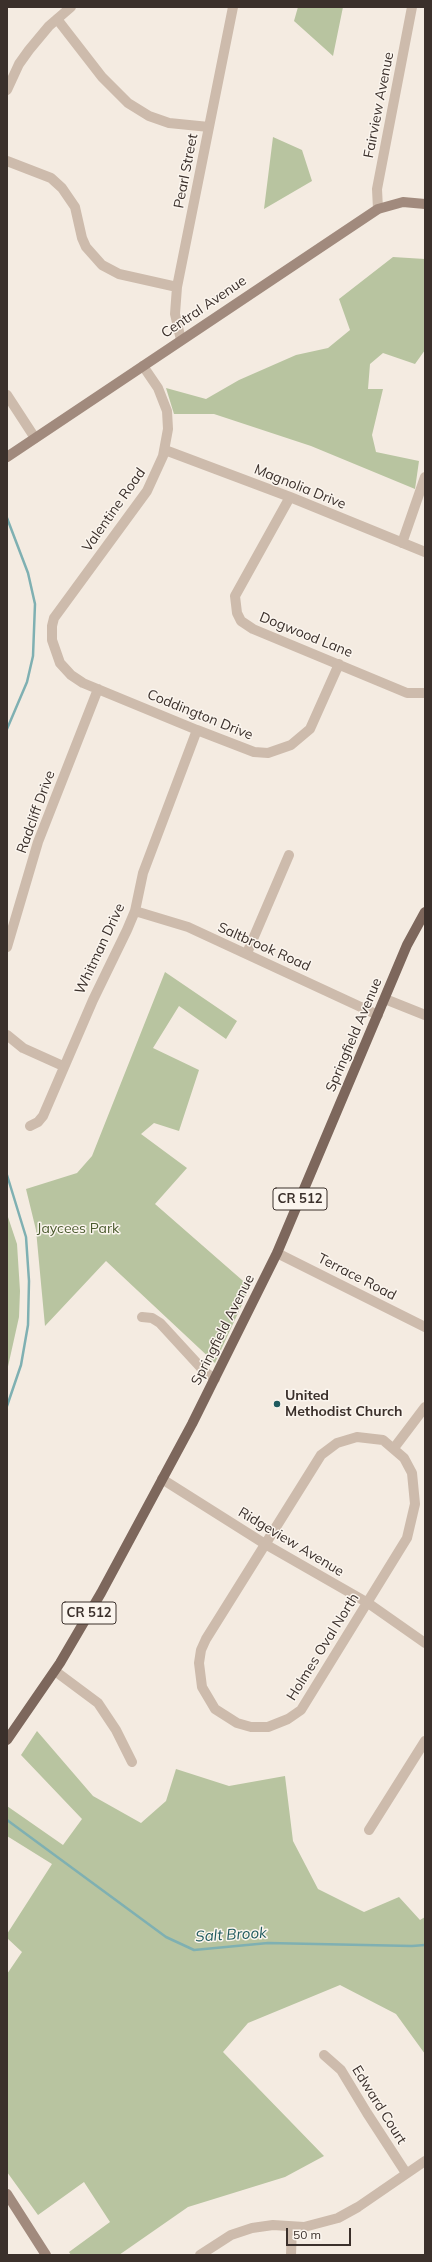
<!DOCTYPE html>
<html>
<head>
<meta charset="utf-8">
<style>
  body { margin:0 }
  #map { position:relative; width:432px; height:2262px; overflow:hidden; background:#f4ebe1; font-family:Mulish,sans-serif }
  canvas { display:block }
  .frame { position:absolute; inset:0; border:8px solid #3b302b; pointer-events:none }
  .scale { position:absolute; left:286px; top:2228px; width:65px; height:18px; box-sizing:border-box; border:2px solid #3b302b; border-top:0; padding-left:5px; font-size:12px; line-height:14px; white-space:nowrap; color:#3b302b; -webkit-text-stroke:3px #fbf5ee; paint-order:stroke }
</style>
</head>
<body>
<div id="map">
<canvas width="432" height="2262"></canvas>
<div class="frame"></div>
<div class="scale">50 m</div>
</div>
<script>
const ctx = document.querySelector('canvas').getContext('2d');
ctx.lineJoin = 'round';
function fillPath(path, color) { ctx.fillStyle = color; ctx.fill(path, 'evenodd'); }
const toPath = rows => new Path2D(rows.map(r => 'M' + r).join(''));
function strokePath(path, color, width, dash) { ctx.strokeStyle = color; ctx.lineWidth = width; ctx.lineCap = dash ? 'butt' : 'round'; ctx.setLineDash(dash || []); ctx.stroke(path); }
function drawText(font, color, halo, rows, align = 'center') {
  ctx.font = font + ' Mulish,sans-serif'; ctx.lineWidth = 3; ctx.setLineDash([]); ctx.textBaseline = 'middle'; ctx.strokeStyle = halo; ctx.fillStyle = color; for (const [text, x, y, turn = 0] of rows) {
    ctx.save(); ctx.translate(x, y); ctx.rotate((+turn || 0) * Math.PI / 180); ctx.textAlign = isNaN(turn) ? turn : align; if (halo) ctx.strokeText(text, 0, 0); ctx.fillText(text, 0, 0); ctx.restore();
  }
}
const green = toPath([
  [298,7,343,7,333,56,294,21],
  [273,137,302,150,312,181,264,209],
  [393,257,425,259,425,350,415,364,383,353,370,364,368,389,383,389,372,435,376,452,419,461,415,489,311,446,214,414,174,414,166,388,206,399,239,380,296,355,328,348,350,330,339,299],
  [165,972,237,1021,226,1039,179,1006,153,1048,199,1070,179,1131,154,1123,141,1134,187,1168,155,1204,250,1287,215,1363,106,1261,45,1326,36,1230,26,1189,77,1173,92,1156],
  [7,1214,17,1244,20,1291,19,1317,7,1371],
  [37,1731,93,1796,141,1823,166,1801,176,1769,229,1786,285,1776,293,1841,318,1889,364,1912,399,1897,420,1920,425,1917,425,2054,396,2014,340,1985,248,2023,223,2052,324,2156,285,2177,188,2207,119,2255,71,2255,69,2252,110,2222,84,2182,38,2215,7,2172,7,1974,22,1952,7,1938,7,1934,52,1864,7,1836,7,1806,63,1845,82,1819,21,1755]
]);
const stream = toPath([
  [7,518,28,573,35,604,33,656,27,682,7,729],
  [7,1175,26,1237,29,1281,28,1325,21,1365,7,1406],
  [7,1820,166,1937,194,1950,268,1943,412,1946,425,1945]
]);
const street = toPath([
  [57,19,102,77,128,103,149,116,169,123,209,127],
  [7,90,19,64,29,50,49,26,71,7],
  [7,161,51,178,62,188,75,207,82,238,86,247,102,265,119,274,177,287],
  [378,209,377,189,412,7],
  [181,340,175,314,177,287,233,7],
  [143,366,158,388,167,411,168,429,163,456,147,491,54,618,52,626,52,640,60,663,71,675,83,683,197,730,254,752,268,753,291,745,310,729,339,664],
  [7,395,35,438],
  [165,450,290,497,425,552],
  [290,497,235,596,237,613,241,621,253,629,407,693,425,693],
  [402,543,425,477],
  [135,911,188,927,378,1015],
  [7,947,38,842,98,689],
  [247,953,289,855],
  [385,999,425,1015],
  [7,1035,23,1048,63,1066],
  [30,1126,38,1122,43,1116,93,1000,127,930,135,911,143,873,197,730],
  [277,1253,425,1327],
  [142,1317,152,1318,160,1323,205,1372,215,1379],
  [357,1437,383,1440,404,1458,412,1473,415,1504,407,1538,301,1710,288,1719,268,1727,251,1727,237,1723,215,1709,202,1687,199,1663,201,1650,206,1639,321,1455,337,1443,357,1437],
  [394,1448,425,1407],
  [162,1479,265,1544,368,1603,425,1643],
  [55,1671,98,1703,116,1730,132,1762],
  [369,1830,425,1741],
  [324,2055,341,2070,367,2113,406,2173],
  [200,2255,231,2235,252,2228,273,2225,304,2227,338,2218,358,2207,425,2161],
  [291,2255,292,2227]
]);
const secondary = toPath([
  [7,457,378,209,403,202,425,204],
  [7,2194,46,2255]
]);
const primary = toPath([
  [7,1740,60,1663,101,1593,192,1424,277,1253,407,945,425,912]
]);
const markers = [
  [277,1404,4,"#1f5a5e"]
];
const shields = [
  [300,1199,54],
  [89,1613,54]
];
const shieldNames = [
  ["CR 512",300,1199],
  ["CR 512",89,1613]
];
const streetNames = [
  ["Fairview Avenue",379,105,-79],
  ["Pearl Street",186,171,-79],
  ["Central Avenue",204,307,-34],
  ["Magnolia Drive",300,487,22],
  ["Valentine Road",114,510,-55],
  ["Dogwood Lane",306,635,22],
  ["Coddington Drive",200,715,22],
  ["Radcliff Drive",36,812,-70],
  ["Saltbrook Road",264,947,24],
  ["Whitman Drive",100,949,-65],
  ["Springfield Avenue",354,1035,-67],
  ["Terrace Road",357,1277,27],
  ["Springfield Avenue",223,1330,-63],
  ["Ridgeview Avenue",291,1542,31],
  ["Holmes Oval North",323,1647,-58],
  ["Edward Court",379,2105,58]
];
const parkNames = [
  ["Jaycees Park",78,1229]
];
const poiNames = [
  ["United",285,1396],
  ["Methodist Church",285,1412]
];
const waterNames = [
  ["Salt Brook",231,1935,-3]
];
fillPath(green, '#b8c4a0');
strokePath(stream, '#7fb0b2', 2.5);
strokePath(street, '#cdbbac', 10);
strokePath(secondary, '#a18a7d', 10);
strokePath(primary, '#7d675c', 10);
for (const [x, y, r, color] of markers) { const dot = new Path2D(); dot.arc(x, y, r, 0, 2 * Math.PI); ctx.fillStyle = color; ctx.fill(dot); strokePath(dot, '#fbf5ee', 1.5); }
for (const [x, y, w] of shields) { const box = new Path2D(); box.roundRect(x - w / 2, y - 11, w, 22, 3); ctx.fillStyle = '#fbf5ee'; ctx.fill(box); strokePath(box, '#3b302b', 1); }
drawText('bold 13px', '#3b302b', null, shieldNames);
drawText('14px', '#3b302b', '#fbf5ee', streetNames);
drawText('14px', '#4a5a2e', '#fbf5ee', parkNames);
drawText('bold 14px', '#3b302b', '#fbf5ee', poiNames, 'left');
drawText('italic 15px', '#1f5a5e', '#fbf5ee', waterNames);
</script>
</body>
</html>
